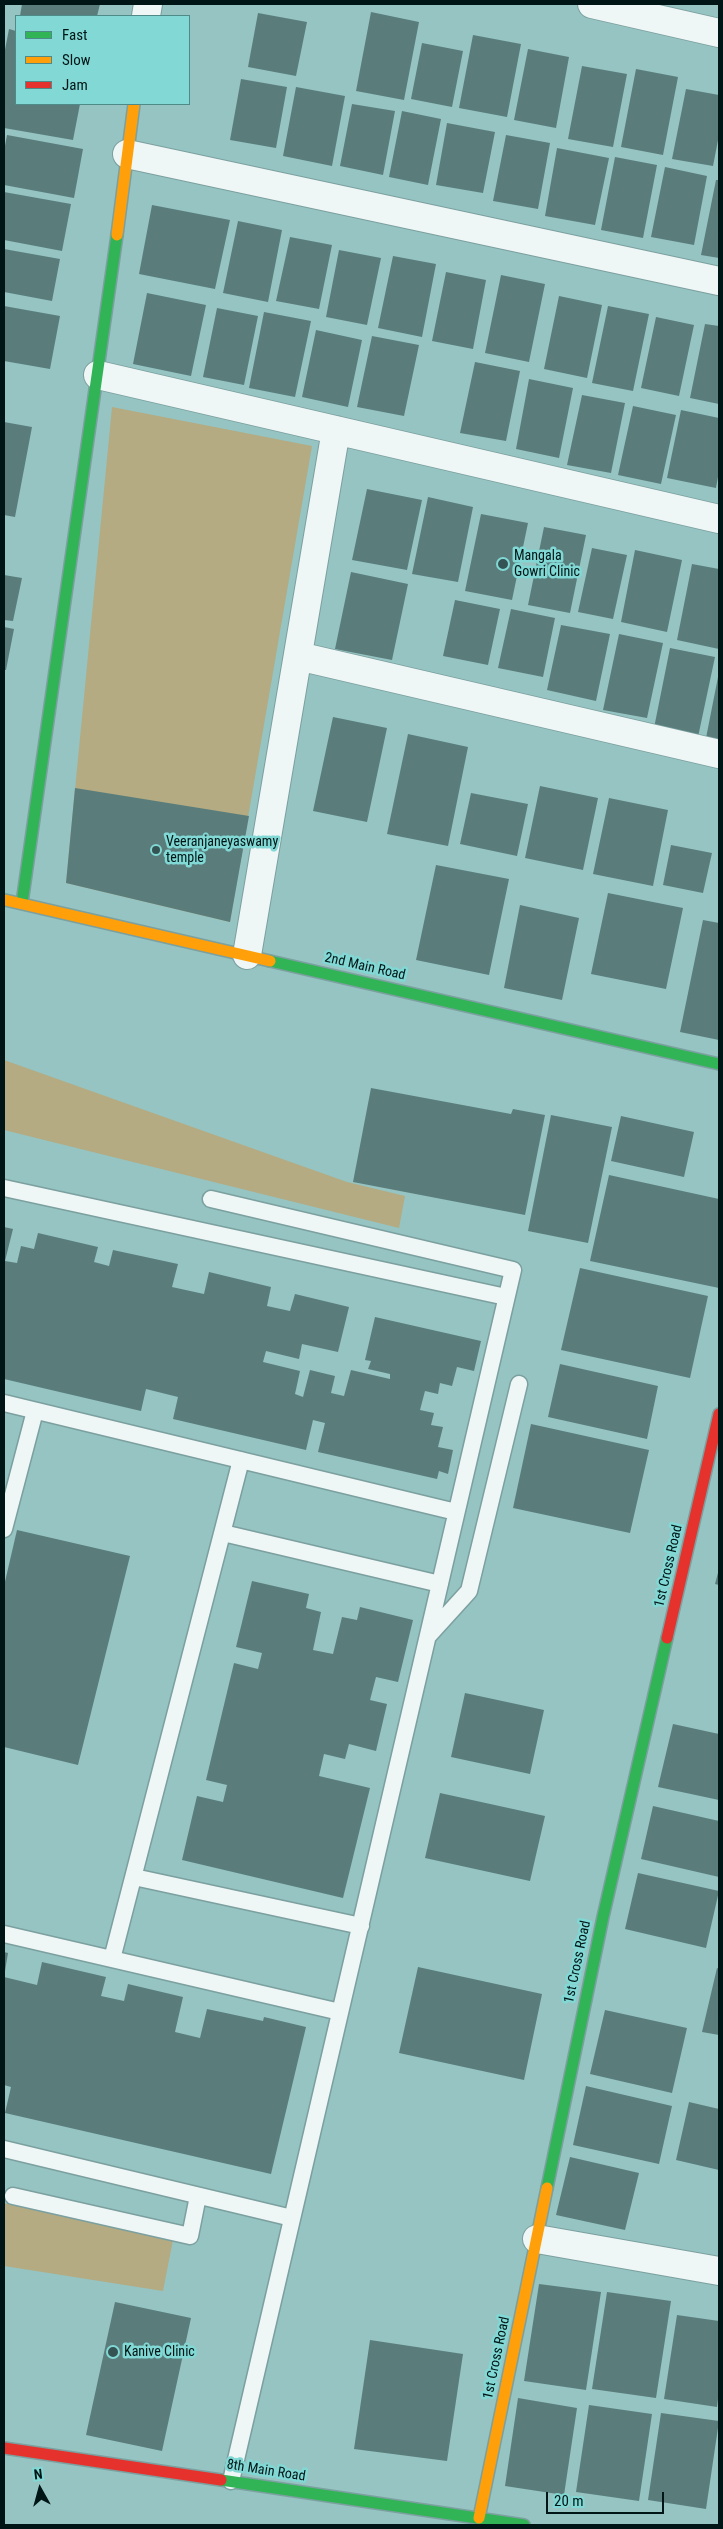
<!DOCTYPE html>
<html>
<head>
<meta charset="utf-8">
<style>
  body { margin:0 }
  #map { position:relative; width:723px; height:2529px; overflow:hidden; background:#95c4c2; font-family:"Roboto Condensed",sans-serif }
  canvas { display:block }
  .frame { position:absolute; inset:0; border:5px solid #001616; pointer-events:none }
  .legend { position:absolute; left:15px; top:15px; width:175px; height:90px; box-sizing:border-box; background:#81d8d4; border:1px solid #4d8a88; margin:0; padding:6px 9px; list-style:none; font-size:15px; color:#001616 }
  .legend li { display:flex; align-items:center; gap:10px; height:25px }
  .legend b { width:25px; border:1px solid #4d8a88 }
  .north { position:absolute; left:15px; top:2464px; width:50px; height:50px; -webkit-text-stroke:4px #81d8d4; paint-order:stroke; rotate:353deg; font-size:14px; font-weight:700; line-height:20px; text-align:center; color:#001616 }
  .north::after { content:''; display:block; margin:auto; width:18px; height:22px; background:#001616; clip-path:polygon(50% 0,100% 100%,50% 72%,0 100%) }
  .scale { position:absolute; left:546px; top:2492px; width:118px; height:22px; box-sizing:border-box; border:2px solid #001616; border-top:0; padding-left:6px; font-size:15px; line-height:18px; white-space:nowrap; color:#001616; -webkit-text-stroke:4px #81d8d4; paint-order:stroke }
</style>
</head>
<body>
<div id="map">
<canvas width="723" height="2529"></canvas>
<div class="frame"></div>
<ul class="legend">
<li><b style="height:6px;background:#30b455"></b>Fast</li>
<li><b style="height:6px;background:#ff9f0a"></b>Slow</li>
<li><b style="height:6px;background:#e5322d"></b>Jam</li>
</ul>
<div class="north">N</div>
<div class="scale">20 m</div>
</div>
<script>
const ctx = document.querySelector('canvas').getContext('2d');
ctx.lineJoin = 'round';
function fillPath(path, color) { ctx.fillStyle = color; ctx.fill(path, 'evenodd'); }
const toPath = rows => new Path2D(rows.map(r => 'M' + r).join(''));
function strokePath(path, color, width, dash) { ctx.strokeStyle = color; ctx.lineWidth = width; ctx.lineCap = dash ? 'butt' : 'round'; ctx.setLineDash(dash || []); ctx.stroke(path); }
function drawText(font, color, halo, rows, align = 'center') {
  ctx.font = font + ' "Roboto Condensed",sans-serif'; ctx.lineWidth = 5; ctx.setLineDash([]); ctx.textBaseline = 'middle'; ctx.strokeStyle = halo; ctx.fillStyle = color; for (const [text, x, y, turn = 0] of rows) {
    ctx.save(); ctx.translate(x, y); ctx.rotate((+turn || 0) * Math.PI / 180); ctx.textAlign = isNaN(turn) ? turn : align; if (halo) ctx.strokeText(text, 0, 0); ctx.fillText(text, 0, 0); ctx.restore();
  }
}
const green = toPath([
  [112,407,312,446,230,922,66,883],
  [4,1060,347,1182,405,1196,399,1228,4,1130],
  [4,2203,173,2240,163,2291,4,2266]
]);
const building = toPath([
  [22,4,100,4,97,16,20,16],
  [371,12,419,22,404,100,356,91],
  [258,13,307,22,296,76,248,67],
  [9,29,16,31,16,104,80,104,73,140,4,128,4,55],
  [473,35,521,44,507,117,459,108],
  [422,43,463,51,452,107,411,99],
  [528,49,569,57,556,128,514,120],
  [582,66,627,74,613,147,568,139],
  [636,69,678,77,663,155,621,147],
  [241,79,287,87,276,148,230,140],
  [296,87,345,96,332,166,283,156],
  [686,89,719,95,719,135,713,166,672,159],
  [352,104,395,111,383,175,340,166],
  [402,111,441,119,428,185,389,177],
  [447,123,495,132,483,193,436,185],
  [7,135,83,149,74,198,4,185,4,151],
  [506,135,550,143,538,209,493,201],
  [557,148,609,158,595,225,545,216],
  [615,157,657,165,643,238,601,230],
  [665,167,707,176,694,245,651,237],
  [716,180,719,180,719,258,701,255],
  [4,192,71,204,62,251,4,240],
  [152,205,230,220,215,289,139,274],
  [238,221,282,230,268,302,223,293],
  [290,237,332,245,319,309,276,301],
  [4,249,60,259,52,301,4,292],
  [339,250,381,258,367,325,326,317],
  [393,256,436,264,422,337,378,328],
  [446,272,486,280,473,349,432,341],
  [501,275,545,284,529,362,485,353],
  [147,293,206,305,191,376,133,364],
  [559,296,602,305,587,378,544,369],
  [4,306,60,316,50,369,4,361],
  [608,306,649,314,633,391,592,383],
  [217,308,258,316,244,385,203,377],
  [264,312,311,321,295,397,249,388],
  [656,317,694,325,679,396,641,388],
  [705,324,719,326,719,404,690,398],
  [316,330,362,340,348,407,302,397],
  [372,336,419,345,404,416,357,407],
  [475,362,520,371,506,441,460,433],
  [529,379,573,388,559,458,516,449],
  [582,395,625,403,611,473,567,465],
  [633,406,676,415,661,484,618,475],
  [681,410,719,418,719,471,716,488,667,478],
  [4,422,32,427,15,517,4,515],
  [367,489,422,500,407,570,352,560],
  [428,497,473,507,458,582,412,574],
  [481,514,528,523,512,600,465,591],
  [544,527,586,535,570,613,528,605],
  [592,548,627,555,613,619,578,612],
  [635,550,682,560,667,632,621,622],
  [692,564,719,569,719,649,677,640],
  [351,572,408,584,392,660,335,649],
  [4,575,22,578,13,621,4,620],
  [455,600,500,609,488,665,443,656],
  [511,609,555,618,543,677,498,668],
  [561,625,610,634,596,701,547,690],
  [4,627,14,629,6,670,4,670],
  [619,634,663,643,647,718,603,710],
  [670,648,715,657,698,737,654,728],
  [718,677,719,678,719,740,706,738],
  [333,717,387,728,367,822,313,811],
  [408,734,468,747,448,846,387,834],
  [540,786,598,798,583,870,525,858],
  [75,788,249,816,230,922,66,883],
  [471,793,528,804,517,856,460,844],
  [609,798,668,810,653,886,593,874],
  [671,845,712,853,703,893,663,885],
  [436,865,509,879,489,975,416,960],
  [608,893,683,908,666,989,591,974],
  [520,905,579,918,562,1000,504,988],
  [703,920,719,923,719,1040,680,1032],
  [371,1088,511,1114,513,1109,545,1115,525,1215,353,1182],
  [551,1115,612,1127,588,1243,528,1231],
  [621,1116,694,1132,684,1177,611,1161],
  [609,1175,719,1199,719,1288,590,1261],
  [4,1227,13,1229,5,1261,17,1263,21,1246,34,1249,38,1233,98,1247,94,1262,109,1266,113,1250,178,1264,172,1287,204,1294,209,1272,271,1287,267,1306,290,1311,295,1294,349,1307,338,1352,302,1344,299,1359,266,1351,263,1362,300,1371,295,1394,303,1397,310,1370,335,1376,331,1393,344,1396,351,1370,390,1379,390,1374,368,1369,371,1361,365,1360,375,1317,481,1341,474,1371,457,1367,452,1386,440,1383,438,1394,425,1391,420,1410,434,1413,431,1425,443,1427,438,1447,453,1450,448,1474,439,1471,437,1479,318,1452,325,1423,313,1420,306,1450,173,1419,178,1397,146,1389,141,1411,4,1379],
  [580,1268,708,1296,690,1378,561,1350],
  [560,1364,658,1386,647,1439,548,1417],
  [531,1424,649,1450,630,1533,513,1508],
  [17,1530,130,1556,78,1765,4,1747,4,1586],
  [719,1569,719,1585,715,1584],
  [252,1581,309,1594,306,1608,321,1612,313,1650,333,1654,342,1617,357,1620,360,1607,413,1620,398,1682,376,1677,370,1700,387,1704,376,1751,349,1744,345,1759,324,1754,319,1776,370,1788,343,1898,182,1860,197,1796,223,1802,227,1785,206,1780,234,1663,258,1669,262,1653,236,1647],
  [465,1693,544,1710,530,1774,451,1757],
  [673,1724,719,1734,719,1800,658,1787],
  [440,1793,545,1816,530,1881,425,1858],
  [653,1806,719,1821,719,1877,641,1859],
  [638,1873,719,1891,706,1948,625,1929],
  [4,1952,8,1953,5,1971,4,1970],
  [42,1962,106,1977,101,1996,124,2001,128,1984,183,1997,175,2032,200,2038,207,2009,263,2021,264,2017,306,2027,271,2174,5,2113,11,2087,4,2085,4,1977,37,1985],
  [418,1967,542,1994,524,2080,399,2053],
  [717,1968,719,1969,719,2035,702,2032],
  [605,2010,687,2028,672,2093,590,2074],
  [586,2086,672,2106,659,2164,573,2145],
  [689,2102,719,2109,719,2170,676,2160],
  [570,2157,639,2173,625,2230,556,2215],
  [539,2284,601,2292,586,2390,524,2381],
  [607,2292,671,2301,656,2398,592,2389],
  [115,2302,191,2318,162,2451,86,2435],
  [677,2315,719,2321,719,2391,717,2407,664,2399],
  [370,2340,463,2354,447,2461,354,2449],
  [518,2398,577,2408,564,2495,505,2486],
  [589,2405,652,2414,639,2501,576,2492],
  [661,2413,719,2421,706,2509,648,2500]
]);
const lane = toPath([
  [4,1188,506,1297],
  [211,1199,513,1270,231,2481],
  [4,1403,456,1512],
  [4,1529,35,1411],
  [223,1533,440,1584],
  [429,1635,469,1591,519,1384],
  [134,1877,361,1926],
  [4,1934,340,2012],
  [112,1959,241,1460],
  [4,2149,292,2218],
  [13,2196,190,2236,198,2196]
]);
const street = toPath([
  [592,4,719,33],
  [146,16,148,4],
  [127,154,719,281],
  [98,375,719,519],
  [298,656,719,754],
  [247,955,336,430],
  [537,2239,719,2271]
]);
const fast = toPath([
  [22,903,117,235],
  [270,961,719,1064],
  [547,2188,603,1917,667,1638],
  [221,2480,524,2525]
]);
const slow = toPath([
  [117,235,134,104],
  [5,900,270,961],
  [479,2518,547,2188]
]);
const jam = toPath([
  [667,1638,719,1414],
  [4,2448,221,2480]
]);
const markers = [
  [503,564,6,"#345352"],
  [156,850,5,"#345352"],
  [113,2352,6,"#345352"]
];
const poiNames = [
  ["Mangala",514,556],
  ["Gowri Clinic",514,572],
  ["Veeranjaneyaswamy",166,842],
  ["temple",166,858],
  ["Kanive Clinic",124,2352]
];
const streetNames = [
  ["2nd Main Road",365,967,13],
  ["1st Cross Road",669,1566,-77],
  ["1st Cross Road",578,1962,-78],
  ["1st Cross Road",497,2358,-78],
  ["8th Main Road",266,2471,9]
];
fillPath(green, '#b4ab82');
fillPath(building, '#5a7d7c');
strokePath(lane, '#7ba09f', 19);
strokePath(street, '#7ba09f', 30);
strokePath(fast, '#7ba09f', 14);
strokePath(slow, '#7ba09f', 14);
strokePath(jam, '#7ba09f', 14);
strokePath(lane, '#eff6f6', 16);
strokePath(street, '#eff6f6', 28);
strokePath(fast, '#30b455', 11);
strokePath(slow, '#ff9f0a', 11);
strokePath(jam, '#e5322d', 11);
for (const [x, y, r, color] of markers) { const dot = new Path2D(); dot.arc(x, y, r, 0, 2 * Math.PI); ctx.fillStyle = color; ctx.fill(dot); strokePath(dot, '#81d8d4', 2); }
drawText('14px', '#001616', '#81d8d4', poiNames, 'left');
drawText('14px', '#001616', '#81d8d4', streetNames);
</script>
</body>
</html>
